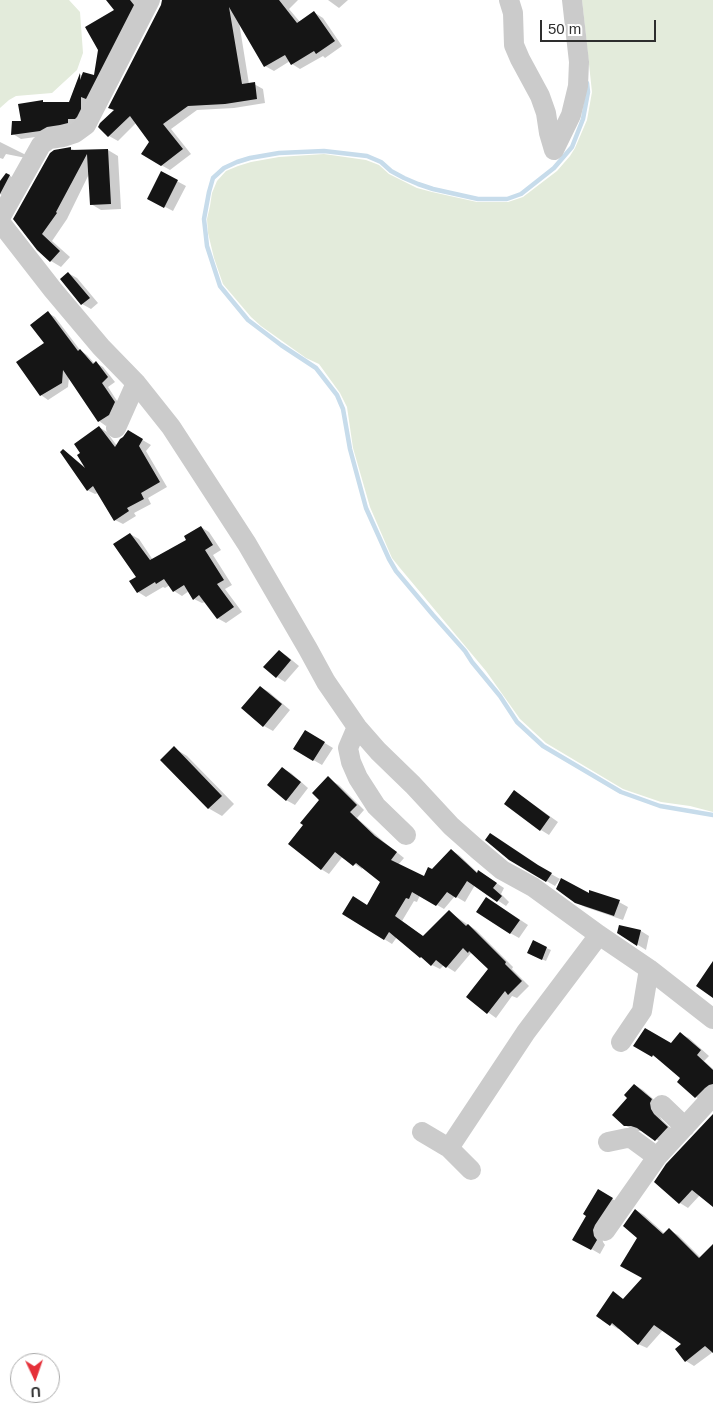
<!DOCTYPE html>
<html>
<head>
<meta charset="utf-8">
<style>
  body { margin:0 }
  #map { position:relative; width:713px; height:1413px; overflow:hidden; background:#fff; font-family:Helvetica,sans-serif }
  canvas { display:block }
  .north { position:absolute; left:10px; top:1353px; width:50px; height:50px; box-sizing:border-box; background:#fff; border:1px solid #ababab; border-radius:50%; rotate:177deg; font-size:14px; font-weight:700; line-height:20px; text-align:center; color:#2e2e2e }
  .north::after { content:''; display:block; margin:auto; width:18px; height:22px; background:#e53039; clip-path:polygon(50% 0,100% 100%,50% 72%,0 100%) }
  .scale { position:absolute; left:540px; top:20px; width:116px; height:22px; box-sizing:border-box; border:2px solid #2e2e2e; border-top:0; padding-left:6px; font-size:15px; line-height:18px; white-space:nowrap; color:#2e2e2e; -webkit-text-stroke:4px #fff; paint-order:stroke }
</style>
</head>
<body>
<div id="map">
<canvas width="713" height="1413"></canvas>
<div class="north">U</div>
<div class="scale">50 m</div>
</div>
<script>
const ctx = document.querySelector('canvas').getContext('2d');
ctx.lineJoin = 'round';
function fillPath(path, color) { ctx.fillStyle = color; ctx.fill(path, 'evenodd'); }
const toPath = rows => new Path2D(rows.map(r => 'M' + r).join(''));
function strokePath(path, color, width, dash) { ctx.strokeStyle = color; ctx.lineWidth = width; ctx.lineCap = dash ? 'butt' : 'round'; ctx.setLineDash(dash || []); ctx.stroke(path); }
const green = toPath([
  [0,0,69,0,80,12,83,53,77,70,52,93,16,96,9,100,0,108],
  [582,0,713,0,713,812,690,806,661,802,623,789,546,743,520,719,486,671,400,568,392,558,370,507,353,448,347,407,340,393,319,364,306,358,261,326,251,317,223,284,214,258,208,233,207,219,210,206,212,193,217,181,226,171,238,166,251,162,279,157,324,154,366,160,379,165,389,174,417,188,432,192,477,202,508,202,523,197,557,171,570,156,575,148,587,120,592,92]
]);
const shadow = toPath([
  [107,0,148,0,85,122,50,135,21,139,13,134,22,122,43,102,46,104,69,103,80,74,83,76,95,76,115,10],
  [163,0,298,0,289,9,300,22,315,13,323,18,342,46,325,58,323,56,300,69,292,64,290,61,274,71,265,66,239,22,249,84,254,84,263,89,265,103,234,108,197,110,171,129,191,154,170,170,161,165,150,142,136,123,118,141,109,136,100,127,115,110,162,5],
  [328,0,348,0,339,8],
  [0,142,26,155,26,158,6,154,3,159,0,158],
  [70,148,76,151,108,150,118,156,121,209,101,210,91,204,89,174,67,219,52,241,70,257,61,267,51,261,14,219],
  [162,173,186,186,173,211,148,198],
  [7,174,15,179,8,199,0,194,0,183],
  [68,273,77,278,98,303,91,309,82,304],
  [48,313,55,317,80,350,87,355,95,364,96,363,103,367,115,382,108,387,121,407,116,419,106,426,99,421,69,377,68,387,48,400,41,395],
  [99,427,107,432,117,446,129,432,151,445,146,451,167,487,148,498,151,504,134,513,136,516,123,524,115,520,98,493,95,494,87,490,63,451,71,456,86,468],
  [201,527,209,532,221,550,213,555,232,585,225,589,242,612,226,623,217,618,205,602,202,603,194,599,189,591,182,596,174,591,170,585,165,588,163,587,146,597,138,592,138,577,130,534,139,539,153,560,188,541],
  [279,651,287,656,299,666,285,682,277,677],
  [260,687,269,692,290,710,273,731,264,726,243,708],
  [305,731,333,748,322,765,296,750],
  [174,748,187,756,234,804,222,816,208,808],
  [282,768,291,773,308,788,295,805,286,800],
  [330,780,339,785,364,810,357,818,384,842,404,858,398,865,424,877,432,871,451,850,459,855,478,873,487,877,504,888,501,894,509,902,506,906,475,885,465,902,455,896,444,909,420,895,417,902,414,901,402,921,424,937,449,912,476,930,513,967,512,969,529,986,517,998,512,996,496,1018,467,997,490,969,477,956,471,953,455,972,444,965,440,969,432,965,421,957,397,937,392,944,384,939,367,906,382,882,363,867,362,869,343,856,329,874,321,869,305,825,320,800],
  [523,797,558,822,549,835,541,830],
  [509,859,544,870,560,879,555,886],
  [575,902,619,902,628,907,623,920,585,907],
  [495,903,528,925,519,938,510,933],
  [641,931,649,936,646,950,619,933],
  [533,942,551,950,546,961,532,955],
  [680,1034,689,1038,709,1056,704,1061,713,1069,713,1092,704,1102,696,1097,682,1078,660,1060,635,1045,671,1044],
  [635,1085,643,1090,660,1105,659,1115,662,1120,676,1133,665,1145,644,1131,634,1131,625,1125,629,1098],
  [713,1115,713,1206,700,1195,688,1208,680,1203,656,1181],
  [598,1191,621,1204,602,1236,603,1242,605,1245,600,1254,574,1239,588,1215],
  [636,1210,644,1215,665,1234,669,1230,678,1235,701,1258,713,1246,713,1352,694,1366,686,1361,683,1344,663,1330,647,1348,638,1344,620,1328,618,1329,610,1324,613,1293,624,1300,644,1278]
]);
const stream = toPath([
  [587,83,588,92,583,119,572,147,554,168,521,194,507,199,478,199,433,189,418,184,404,178,391,171,381,162,367,156,324,151,279,153,250,158,237,162,224,168,213,178,209,192,204,219,207,246,220,286,248,320,281,345,316,368,337,395,343,409,350,449,366,508,389,559,396,571,433,615,465,651,472,662,500,696,517,722,543,746,621,792,660,806,713,815]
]);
const building = toPath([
  [106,0,130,0,134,5,86,99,81,97,81,109,77,117,75,119,68,119,68,123,60,125,47,127,40,131,11,135,12,121,21,121,18,104,43,100,43,102,69,102,80,73,80,80,83,72,94,75,98,50,85,27,114,10],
  [162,0,279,0,297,23,314,11,335,41,316,54,314,51,291,65,285,55,264,67,229,7,242,84,255,82,257,99,225,104,188,106,163,124,183,149,161,166,141,154,149,142,130,116,108,137,98,127,100,123,114,110,108,108,161,5],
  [71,147,71,150,108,149,111,204,90,205,87,154,56,212,57,213,42,234,60,251,50,262,37,250,13,219,50,153,54,150],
  [161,171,178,180,164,208,147,199],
  [6,173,10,175,0,194,0,181],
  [68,272,90,298,81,305,60,279],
  [48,311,78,351,80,349,93,364,96,361,108,377,102,383,115,402,109,415,98,422,63,370,62,383,40,396,16,362,44,343,30,325],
  [99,426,115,447,120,439,123,437,128,430,143,439,139,446,160,482,141,493,144,499,127,508,129,511,114,521,93,486,87,491,60,452,63,449,85,468,77,455,80,453,74,444],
  [201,526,213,545,205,550,224,580,217,584,234,607,217,619,199,595,193,600,184,585,173,592,164,579,156,584,155,582,137,593,129,581,136,577,113,544,130,533,150,560,186,540,184,536],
  [279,650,291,660,276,678,263,667],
  [260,686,282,704,263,727,241,708],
  [305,730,325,742,313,761,293,749],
  [174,746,222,796,208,809,160,760],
  [282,767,301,782,286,801,267,785],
  [328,776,357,805,350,812,375,836,397,852,391,860,424,876,428,867,432,869,451,849,477,873,478,870,497,883,493,888,502,896,497,902,467,881,456,898,447,892,436,906,412,892,409,899,406,898,395,916,423,936,449,910,466,926,468,924,506,962,505,964,522,981,508,995,505,991,487,1014,466,997,488,969,469,951,468,953,463,948,446,968,436,960,431,966,421,957,420,958,389,932,384,940,342,914,353,896,367,905,380,882,356,863,353,866,335,852,321,870,288,844,303,825,300,823,319,800,312,793],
  [514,790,550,817,540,831,504,804],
  [490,833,538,865,552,873,546,882,509,860,485,840],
  [561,878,589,893,589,890,620,900,614,916,575,903,556,889],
  [486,897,520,920,510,934,476,912],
  [619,925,641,930,637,946,617,933],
  [533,940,547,947,542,960,527,953],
  [713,961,713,998,696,986],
  [645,1028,671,1043,680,1032,701,1050,697,1055,713,1070,713,1084,709,1085,705,1088,695,1098,677,1082,680,1078,653,1055,652,1057,633,1046],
  [634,1084,652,1099,650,1103,651,1109,654,1114,668,1127,655,1141,637,1128,631,1126,624,1126,612,1115,627,1098,624,1095],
  [713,1114,713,1207,692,1190,679,1204,654,1182,666,1164],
  [598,1189,613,1198,595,1225,593,1230,594,1236,597,1240,591,1250,572,1240,586,1216,583,1214],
  [635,1209,663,1234,669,1228,699,1258,713,1244,713,1353,705,1346,685,1362,675,1349,681,1344,654,1325,638,1345,612,1323,610,1326,596,1316,613,1291,623,1299,642,1278,620,1266,637,1238,623,1226]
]);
const minor = toPath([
  [509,0,513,13,514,45,520,59,540,96,546,113,549,133,554,150],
  [554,150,571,115,578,86,579,62,572,0],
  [0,218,41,145,49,139,63,137,75,133,86,125,150,0],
  [0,222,53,290,101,347,136,383,171,427,247,544,308,649,326,682,357,727,378,751,413,785,451,826,477,849,502,870,533,887,599,935,649,969,713,1019],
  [116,428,136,383],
  [357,727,348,748,351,762,358,778,376,806,406,835],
  [621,1042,642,1011,649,969],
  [662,1105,685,1127],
  [422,1132,449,1148,471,1170],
  [608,1142,627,1138,631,1138,657,1157],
  [449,1148,526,1032,599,935],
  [605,1231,657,1157,713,1096]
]);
fillPath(green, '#e3ebdb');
fillPath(shadow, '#0003');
strokePath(stream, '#c7dceb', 4.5);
fillPath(building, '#151515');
strokePath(minor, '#cbcbcb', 20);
</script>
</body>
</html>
